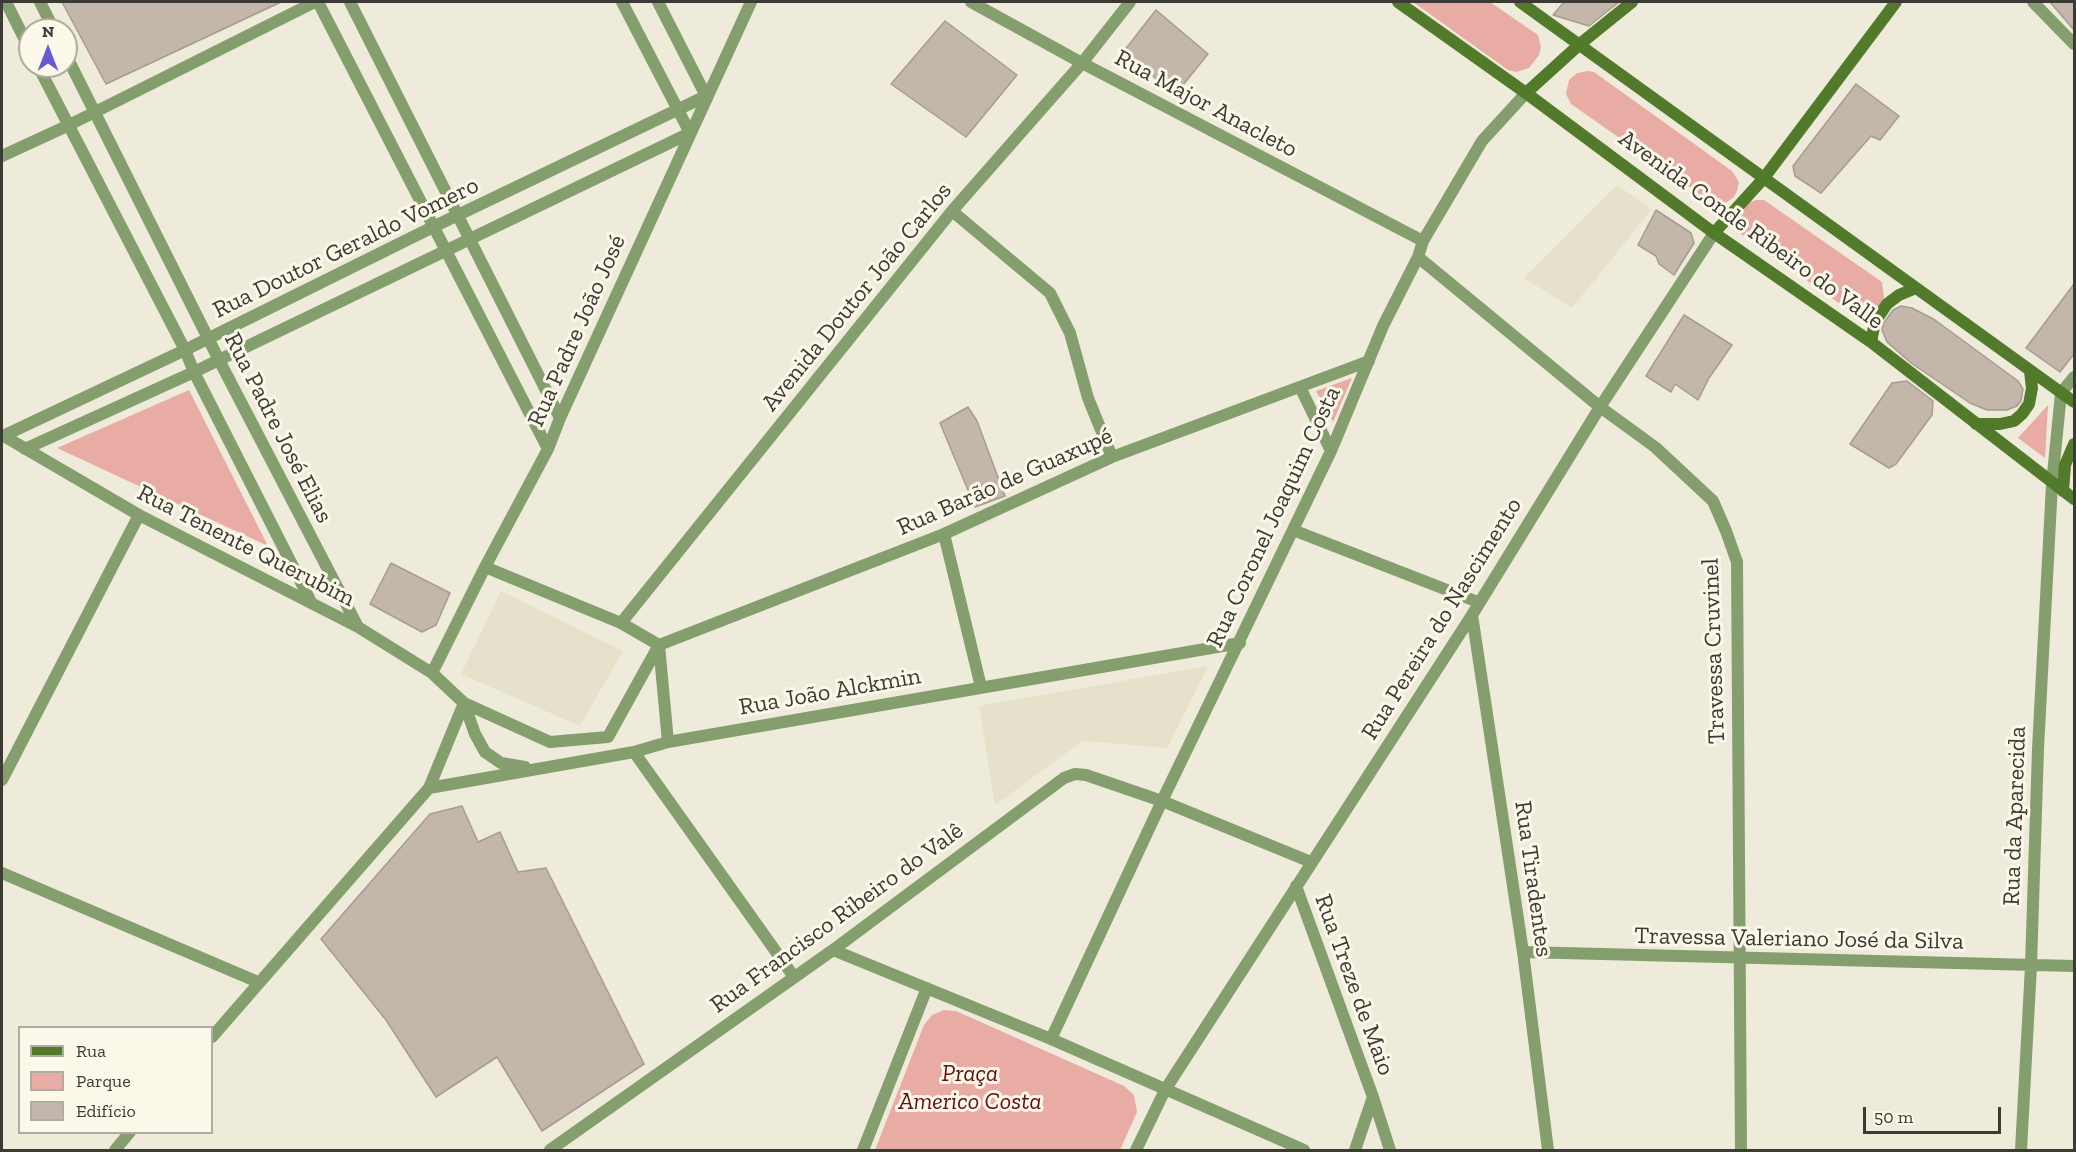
<!DOCTYPE html>
<html>
<head>
<meta charset="utf-8">
<style>
  body { margin:0 }
  #map { position:relative; width:2076px; height:1152px; overflow:hidden; background:#eeebdb; font-family:"Zilla Slab",serif }
  canvas { display:block }
  .frame { position:absolute; inset:0; border:3px solid #3b3a34; pointer-events:none }
  .legend { position:absolute; left:18px; top:1026px; width:195px; height:108px; box-sizing:border-box; background:#fcf8e9; border:2px solid #afaca1; margin:0; padding:8px 10px; list-style:none; font-size:18px; color:#3b3a34 }
  .legend li { display:flex; align-items:center; gap:12px; height:30px }
  .legend b { width:30px; border:2px solid #afaca1 }
  .north { position:absolute; left:18px; top:18px; width:60px; height:60px; box-sizing:border-box; background:#fcf8e9; border:2px solid #afaca1; border-radius:50%; rotate:0deg; font-size:16px; font-weight:700; line-height:24px; text-align:center; color:#3b3a34 }
  .north::after { content:''; display:block; margin:auto; width:21px; height:27px; background:#655cd5; clip-path:polygon(50% 0,100% 100%,50% 72%,0 100%) }
  .scale { position:absolute; left:1863px; top:1107px; width:138px; height:27px; box-sizing:border-box; border:3px solid #3b3a34; border-top:0; padding-left:8px; font-size:18px; line-height:21px; white-space:nowrap; color:#3b3a34; -webkit-text-stroke:4px #fcf8e9; paint-order:stroke }
</style>
</head>
<body>
<div id="map">
<canvas width="2076" height="1152"></canvas>
<div class="frame"></div>
<ul class="legend">
<li><b style="height:8px;background:#527a2b"></b>Rua</li>
<li><b style="height:16px;background:#e9aca4"></b>Parque</li>
<li><b style="height:16px;background:#c3b6ab"></b>Edifício</li>
</ul>
<div class="north">N</div>
<div class="scale">50 m</div>
</div>
<script>
const ctx = document.querySelector('canvas').getContext('2d');
ctx.lineJoin = 'round';
function fillPath(path, color) { ctx.fillStyle = color; ctx.fill(path, 'evenodd'); }
const toPath = rows => new Path2D(rows.map(r => 'M' + r).join(''));
function strokePath(path, color, width, dash) { ctx.strokeStyle = color; ctx.lineWidth = width; ctx.lineCap = dash ? 'butt' : 'round'; ctx.setLineDash(dash || []); ctx.stroke(path); }
function drawText(font, color, halo, rows, align = 'center') {
  ctx.font = font + ' "Zilla Slab",serif'; ctx.lineWidth = 6; ctx.setLineDash([]); ctx.textBaseline = 'middle'; ctx.strokeStyle = halo; ctx.fillStyle = color; for (const [text, x, y, turn = 0] of rows) {
    ctx.save(); ctx.translate(x, y); ctx.rotate((+turn || 0) * Math.PI / 180); ctx.textAlign = isNaN(turn) ? turn : align; if (halo) ctx.strokeText(text, 0, 0); ctx.fillText(text, 0, 0); ctx.restore();
  }
}
const built = toPath([
  [1617,185,1652,209,1572,308,1524,278],
  [501,591,623,651,580,726,461,674],
  [1208,666,1167,748,1083,741,995,805,979,706]
]);
const green = toPath([
  [1413,2,1490,2,1538,35,1541,47,1539,55,1529,68,1516,72,1508,70],
  [1588,71,1594,72,1732,171,1739,182,1737,191,1734,197,1724,204,1711,202,1571,104,1566,94,1569,80,1577,73],
  [1756,200,1764,200,1882,282,1884,299,1875,312,1860,318,1737,231,1737,219,1739,212,1748,203],
  [1352,378,1333,422,1316,391],
  [189,390,268,546,57,448],
  [2048,405,2045,458,2018,438],
  [944,1010,956,1011,1124,1086,1134,1095,1137,1112,1120,1150,875,1150,924,1025,932,1015]
]);
const building = toPath([
  [62,2,281,2,106,84,62,2],
  [1564,2,1619,2,1589,26,1553,15,1564,2],
  [2050,2,2074,2,2074,30,2050,2],
  [1156,10,1208,54,1175,95,1124,51,1156,10],
  [945,21,1017,75,966,137,891,84,945,21],
  [1856,84,1899,116,1880,140,1871,136,1821,193,1795,176,1793,166,1856,84],
  [1656,210,1691,233,1694,243,1674,275,1659,264,1656,256,1638,245,1656,210],
  [2074,284,2074,354,2060,372,2026,348,2074,284],
  [1901,306,1912,308,1935,320,2018,381,2023,389,2021,401,2017,406,2007,410,1987,410,1970,403,1911,363,1887,342,1882,330,1883,324,1893,310,1901,306],
  [1684,315,1732,345,1709,378,1698,400,1675,384,1671,392,1646,376,1684,315],
  [1907,381,1933,401,1932,415,1896,464,1889,468,1850,444,1892,383,1907,381],
  [968,407,977,421,1005,496,975,507,940,423,968,407],
  [391,563,450,593,436,625,422,632,370,604,391,563],
  [462,806,478,842,500,832,518,872,546,868,644,1064,542,1131,497,1057,436,1097,386,1020,321,939,430,814,462,806]
]);
const street = toPath([
  [6,2,30,50],
  [40,2,54,30],
  [318,2,548,449],
  [350,2,560,418],
  [971,2,1082,63,1423,241],
  [2033,2,2074,44],
  [66,55,219,360,358,627],
  [38,66,185,350,194,372,311,602],
  [2,156,67,126,315,2],
  [952,211,1050,293,1070,333,1088,398,1112,457],
  [1418,257,1600,407,1655,447,1713,501,1726,531,1737,562,1741,1150],
  [1300,387,1331,451],
  [2,435,139,515,358,627,432,673,464,703,550,742,608,737,659,645],
  [3,436,185,350,433,227,706,96,658,2],
  [25,449,194,372,690,133,622,2],
  [1293,530,1478,602],
  [944,534,981,687],
  [485,567,621,623,659,645],
  [1472,615,1523,952,1548,1150],
  [621,623,952,211,1082,63,1130,2],
  [659,645,944,534,1112,457,1369,361],
  [659,645,668,742],
  [432,673,485,567,548,449,560,418,751,2],
  [464,703,475,734,485,752,501,763,525,767],
  [634,752,794,977],
  [2,780,139,515],
  [429,788,634,752,668,742,1240,643],
  [2,873,258,982],
  [1296,886,1373,1097,1390,1150],
  [833,950,1051,1039,1304,1150],
  [1523,952,2074,966],
  [212,1037,429,788,464,703],
  [1051,1039,1162,801,1331,451,1383,326,1418,257,1423,241,1482,141,1526,93],
  [115,1150,130,1132],
  [550,1150,833,950,1064,778,1075,774,1086,775,1162,801,1311,862],
  [863,1150,927,988],
  [1136,1150,1165,1090,1472,615,1600,407,1714,233],
  [1355,1150,1373,1097],
  [2021,1150,2031,966,2038,749,2052,484,2061,393,2074,377]
]);
const secondary = toPath([
  [1398,2,1526,93,1714,233,1871,342,2074,499],
  [1520,2,2074,402],
  [1526,93,1580,44,1632,2],
  [1714,233,1764,178,1896,2],
  [1871,342,1875,322,1887,304,1899,295,1916,288],
  [1976,424,2000,424,2014,421,2022,414,2029,404,2032,388,2030,371],
  [2063,491,2065,465,2074,444]
]);
const streetNames = [
  ["Rua Major Anacleto",1206,104,28],
  ["Avenida Conde Ribeiro do Valle",1751,230,36],
  ["Rua Doutor Geraldo Vomero",346,248,-26],
  ["Avenida Doutor João Carlos",857,297,-51],
  ["Rua Padre João José",577,331,-66],
  ["Rua Padre José Elias",278,428,63],
  ["Rua Barão de Guaxupé",1005,482,-24],
  ["Rua Coronel Joaquim Costa",1274,517,-65],
  ["Rua Tenente Querubim",246,546,27],
  ["Rua Pereira do Nascimento",1442,619,-58],
  ["Travessa Cruvinel",1714,651,-92],
  ["Rua João Alckmin",830,692,-10],
  ["Rua da Aparecida",2015,816,-88],
  ["Rua Tiradentes",1533,879,82],
  ["Rua Francisco Ribeiro do Valê",837,918,-36],
  ["Travessa Valeriano José da Silva",1799,939,1],
  ["Rua Treze de Maio",1354,985,70]
];
const parkNames = [
  ["Praça",970,1074],
  ["Americo Costa",970,1102]
];
fillPath(built, '#e6e1ca');
fillPath(green, '#e9aca4');
fillPath(building, '#c3b6ab');
strokePath(building, '#a89b91', 1.5);
strokePath(street, '#849f6d', 12);
strokePath(secondary, '#527a2b', 12);
drawText('24px', '#3b3a34', '#fcf8e9', streetNames);
drawText('italic 24px', '#61100f', '#fcf8e9', parkNames);
</script>
</body>
</html>
